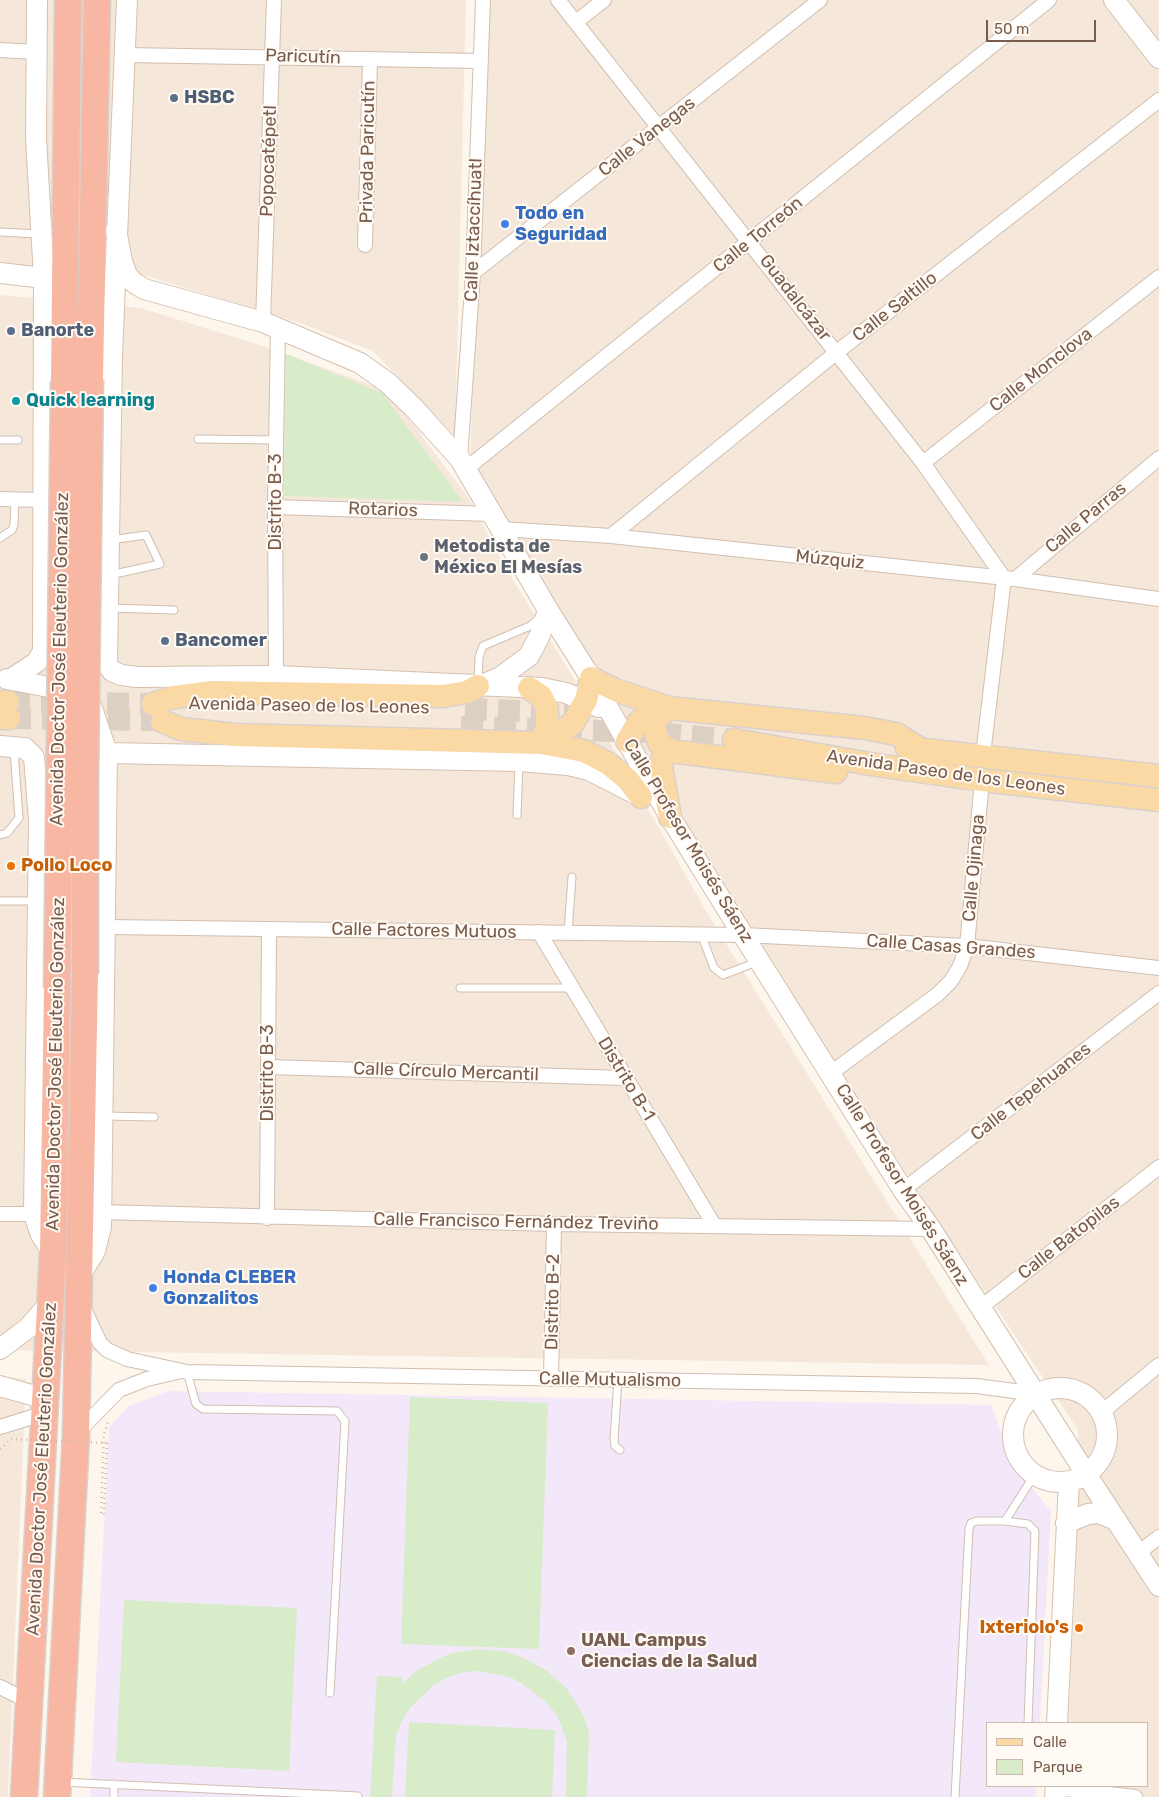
<!DOCTYPE html>
<html>
<head>
<meta charset="utf-8">
<style>
  body { margin:0 }
  #map { position:relative; width:1159px; height:1797px; overflow:hidden; background:#fdf6ec; font-family:Rubik,sans-serif }
  canvas { display:block }
  .legend { position:absolute; left:986px; top:1722px; width:162px; height:65px; box-sizing:border-box; background:#fffaf3; border:1px solid #cabbb1; margin:0; padding:6px 9px; list-style:none; font-size:15px; color:#7a5c4d }
  .legend li { display:flex; align-items:center; gap:10px; height:25px }
  .legend b { width:25px; border:1px solid #cabbb1 }
  .scale { position:absolute; left:986px; top:20px; width:110px; height:22px; box-sizing:border-box; border:2px solid #7a5c4d; border-top:0; padding-left:6px; font-size:15px; line-height:18px; white-space:nowrap; color:#7a5c4d; -webkit-text-stroke:4px #fffaf3; paint-order:stroke }
</style>
</head>
<body>
<div id="map">
<canvas width="1159" height="1797"></canvas>
<ul class="legend">
<li><b style="height:6px;background:#fbd9a5"></b>Calle</li>
<li><b style="height:14px;background:#d8ecc9"></b>Parque</li>
</ul>
<div class="scale">50 m</div>
</div>
<script>
const ctx = document.querySelector('canvas').getContext('2d');
ctx.lineJoin = 'round';
function fillPath(path, color) { ctx.fillStyle = color; ctx.fill(path, 'evenodd'); }
const toPath = rows => new Path2D(rows.map(r => 'M' + r).join(''));
function strokePath(path, color, width, dash) { ctx.strokeStyle = color; ctx.lineWidth = width; ctx.lineCap = dash ? 'butt' : 'round'; ctx.setLineDash(dash || []); ctx.stroke(path); }
function drawText(font, color, halo, rows, align = 'center') {
  ctx.font = font + ' Rubik,sans-serif'; ctx.lineWidth = 4; ctx.setLineDash([]); ctx.textBaseline = 'middle'; ctx.strokeStyle = halo; ctx.fillStyle = color; for (const [text, x, y, turn = 0] of rows) {
    ctx.save(); ctx.translate(x, y); ctx.rotate((+turn || 0) * Math.PI / 180); ctx.textAlign = isNaN(turn) ? turn : align; if (halo) ctx.strokeText(text, 0, 0); ctx.fillText(text, 0, 0); ctx.restore();
  }
}
const residential = toPath([
  [0,0,466,0,455,436,373,351,297,322,137,273,0,263],
  [485,0,1159,0,1159,1797,1064,1797,1065,1786,1148,1786,1148,1723,1068,1723,1076,1570,1078,1430,742,928,469,496],
  [0,295,141,308,263,346,388,391,470,500,505,567,573,677,710,918,989,1365,0,1350],
  [0,1376,26,1379,8,1797,0,1797]
]);
const education = toPath([
  [168,1391,991,1405,1013,1464,1051,1511,1040,1723,988,1723,988,1786,1036,1786,1036,1797,90,1797,109,1427,129,1406]
]);
const green = toPath([
  [286,354,382,393,463,502,284,496],
  [410,1397,548,1403,539,1649,401,1644],
  [124,1600,297,1608,289,1771,116,1762],
  [477,1649,503,1651,519,1656,546,1670,567,1689,584,1716,589,1733,587,1797,566,1797,567,1741,557,1715,545,1701,521,1683,510,1677,479,1671,464,1672,448,1677,434,1685,411,1707,402,1721,396,1736,392,1797,370,1797,377,1676,402,1677,402,1683,418,1670,440,1658,452,1653],
  [409,1722,555,1730,552,1797,405,1797]
]);
const primaryTunnel = toPath([
  [8,702,153,704],
  [465,709,595,714],
  [9,718,154,720],
  [461,727,646,732,734,740]
]);
const path = toPath([
  [107,1443,104,1514,101,1514,104,1434,108,1422],
  [0,1449,11,1439]
]);
const lane = toPath([
  [0,232,39,234],
  [198,439,276,440],
  [0,440,18,440],
  [0,538,12,530,14,525,15,500],
  [110,540,146,535,160,564,110,575],
  [109,608,174,610],
  [478,684,479,657,483,646,530,626,539,618],
  [517,815,519,764],
  [0,835,7,833,19,818,14,750],
  [0,901,37,901],
  [568,933,572,877],
  [701,934,714,968,723,975,757,962],
  [460,988,572,988],
  [103,1116,154,1117],
  [187,1372,196,1404,203,1409,337,1411,345,1421,330,1693],
  [618,1380,614,1439,615,1446,620,1450],
  [1005,1521,1035,1474],
  [61,1782,358,1796],
  [114,1797,114,1784],
  [955,1797,969,1529,971,1523,977,1521,1005,1521,1028,1524,1035,1531,1028,1723]
]);
const street = toPath([
  [558,0,923,463,1004,578,983,755],
  [576,22,604,0],
  [0,50,36,52],
  [126,55,481,61],
  [365,245,370,60],
  [473,273,820,0],
  [263,322,274,0],
  [460,459,473,273,483,0],
  [923,463,1159,277],
  [466,469,1049,0],
  [0,499,43,500],
  [275,507,491,514],
  [501,529,611,536,1015,579,1159,599],
  [611,536,837,352,1159,100],
  [1015,579,1159,458],
  [276,676,275,507,278,328],
  [106,927,743,935,967,946,1159,968],
  [539,932,714,1225],
  [269,1067,624,1078],
  [831,1073,938,994,951,981,960,966,967,946,982,780],
  [903,1190,1159,993],
  [101,1212,554,1224,931,1229],
  [0,1214,34,1214],
  [267,1218,269,929],
  [980,1308,1159,1167],
  [84,1309,100,1343,107,1350,127,1359,187,1372,976,1386,1037,1394],
  [551,1379,554,1224],
  [1102,1412,1159,1365],
  [0,1427,45,1413],
  [78,1432,119,1390,147,1379,177,1372],
  [1138,1553,1159,1537],
  [0,1687,30,1702],
  [1056,1788,1135,1797]
]);
const secondary = toPath([
  [127,0,112,355,107,664,112,671,121,675,137,677,276,676,542,688,566,693,599,707],
  [1114,0,1159,58],
  [116,230,122,261,127,275,133,282,144,289,263,322,360,363,388,383,414,408,460,459,548,610,591,678,670,817,743,935,903,1190,931,1229,1086,1474,1159,1586],
  [0,273,44,278],
  [7,679,59,689,74,695,92,708,107,753,101,1227,95,1251,81,1274],
  [11,679,37,662,43,651,44,278,36,138,37,0],
  [482,685,499,678,529,656,540,635,548,610],
  [0,746,25,748,34,757,39,820,34,1214,41,1235,53,1252],
  [107,753,519,761,568,765,589,770,636,794],
  [0,1349,28,1328,51,1302],
  [0,1386,46,1399],
  '1013 1435a47 47 0 1 1 94 0a47 47 0 1 1-94 0Z',
  [1066,1523,1088,1514,1099,1513,1116,1520],
  [1057,1723,1069,1482],
  [1055,1797,1056,1786]
]);
const primary = toPath([
  [529,688,541,696,547,708,547,727,541,743],
  [0,702,8,702],
  [153,704,174,697,212,692,443,696,467,692,478,686],
  [669,708,658,717,654,726,659,743,671,751],
  [0,718,9,718],
  [162,721,181,729,236,735,541,743,584,751,609,764,628,780,641,797],
  [734,740,870,764,982,780,1159,800],
  [627,741,637,724,649,713,666,709],
  [541,743,560,733,573,723,586,700,591,678,615,690,669,708,865,728,896,734,922,750],
  [907,748,1159,776],
  [670,817,661,767,663,757,671,751,836,772]
]);
const highway = toPath([
  [90,379,97,0],
  [64,381,68,0],
  [24,1797,53,1252,57,988],
  [57,1797,76,1435,85,974]
]);
const pathBridge = toPath([
  [11,1439,107,1443]
]);
const highwayBridge = toPath([
  [85,974,85,781,90,379],
  [57,988,64,381]
]);
const markers = [
  [174,98,5,"#5c6f8a"],
  [505,224,5,"#3f7fe0"],
  [11,331,5,"#5c6f8a"],
  [16,401,5,"#0f9aa8"],
  [424,557,5,"#6b7280"],
  [165,641,5,"#5c6f8a"],
  [11,866,5,"#e8710a"],
  [153,1288,5,"#3f7fe0"],
  [1079,1628,5,"#e8710a"],
  [571,1651,5,"#8d6e63"]
];
const streetNames = [
  ["Paricutín",303,57,2],
  ["Calle Vanegas",647,137,-38],
  ["Privada Paricutín",368,152,-89],
  ["Popocatépetl",269,161,-88],
  ["Calle Iztaccíhuatl",474,230,-88],
  ["Calle Torreón",758,235,-39],
  ["Guadalcázar",795,298,52],
  ["Calle Saltillo",895,307,-38],
  ["Calle Monclova",1041,370,-38],
  ["Distrito B-3",276,502,-90],
  ["Rotarios",383,510,2],
  ["Calle Parras",1086,518,-40],
  ["Múzquiz",830,560,6],
  ["Avenida Doctor José Eleuterio González",60,659,-89],
  ["Avenida Paseo de los Leones",309,706,1],
  ["Avenida Paseo de los Leones",946,773,8],
  ["Calle Profesor Moisés Sáenz",688,841,59],
  ["Calle Ojinaga",974,868,-85],
  ["Calle Factores Mutuos",424,931,1],
  ["Calle Casas Grandes",951,947,4],
  ["Avenida Doctor José Eleuterio González",56,1064,-89],
  ["Calle Círculo Mercantil",446,1072,2],
  ["Distrito B-3",268,1073,-90],
  ["Distrito B-1",626,1079,59],
  ["Calle Tepehuanes",1031,1092,-38],
  ["Calle Profesor Moisés Sáenz",902,1185,58],
  ["Calle Francisco Fernández Treviño",516,1222,1],
  ["Calle Batopilas",1069,1238,-38],
  ["Distrito B-2",553,1302,-89],
  ["Calle Mutualismo",610,1380,1],
  ["Avenida Doctor José Eleuterio González",42,1469,-87]
];
const serviceNames = [
  ["HSBC",184,98],
  ["Banorte",21,331],
  ["Bancomer",175,641]
];
const shopNames = [
  ["Todo en",515,214],
  ["Seguridad",515,235],
  ["Honda CLEBER",163,1278],
  ["Gonzalitos",163,1299]
];
const cultureNames = [
  ["Quick learning",26,401]
];
const worshipNames = [
  ["Metodista de",434,547],
  ["México El Mesías",434,568]
];
const foodNames = [
  ["Pollo Loco",21,866],
  ["Ixteriolo's",1069,1628,"right"]
];
const educationNames = [
  ["UANL Campus",581,1641],
  ["Ciencias de la Salud",581,1662]
];
fillPath(residential, '#f5e8da');
fillPath(education, '#f3e8fa');
fillPath(green, '#d8ecc9');
strokePath(primaryTunnel, '#dcd0c4', 22, [22, 11]);
strokePath(lane, '#d1beb0', 9);
strokePath(street, '#d1beb0', 16);
strokePath(secondary, '#d6c0b0', 22);
strokePath(primary, '#dad1cd', 25);
strokePath(highway, '#dad1cd', 29);
strokePath(path, '#d9b8a5', 2.5, [1, 4]);
strokePath(lane, '#fff', 7);
strokePath(street, '#fff', 14);
strokePath(secondary, '#fff', 20);
strokePath(primary, '#fbd9a5', 22);
strokePath(highway, '#f7b7a3', 26);
strokePath(highwayBridge, '#dad1cd', 29, []);
strokePath(pathBridge, '#d9b8a5', 2.5, [1, 4]);
strokePath(highwayBridge, '#f7b7a3', 26);
for (const [x, y, r, color] of markers) { const dot = new Path2D(); dot.arc(x, y, r, 0, 2 * Math.PI); ctx.fillStyle = color; ctx.fill(dot); strokePath(dot, '#fffaf3', 2); }
drawText('18px', '#7a5c4d', '#fffaf3', streetNames);
drawText('bold 18px', '#4e5e75', '#fffaf3', serviceNames, 'left');
drawText('bold 18px', '#366cbe', '#fffaf3', shopNames, 'left');
drawText('bold 18px', '#0d838f', '#fffaf3', cultureNames, 'left');
drawText('bold 18px', '#5b616d', '#fffaf3', worshipNames, 'left');
drawText('bold 18px', '#c56008', '#fffaf3', foodNames, 'left');
drawText('bold 18px', '#785e54', '#fffaf3', educationNames, 'left');
</script>
</body>
</html>
